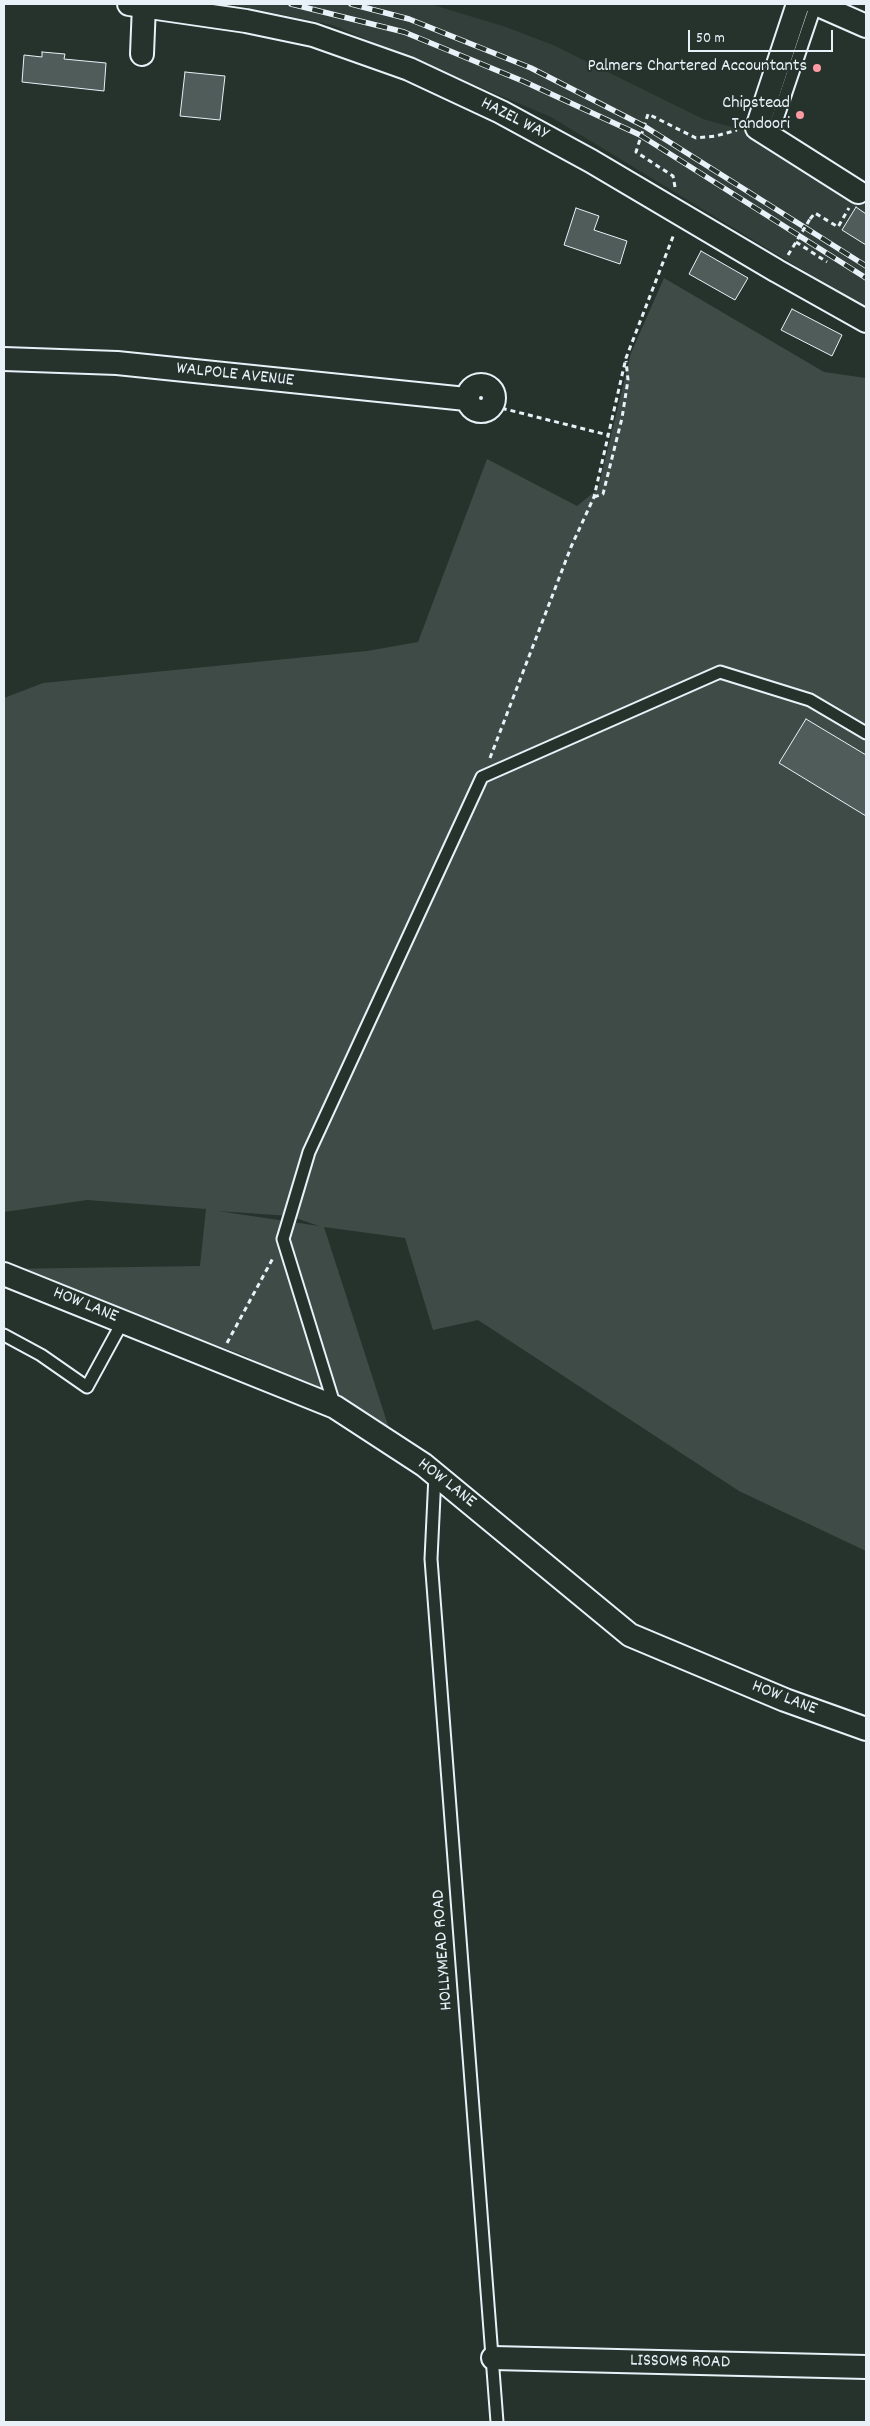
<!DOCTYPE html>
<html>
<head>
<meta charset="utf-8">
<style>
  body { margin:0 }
  #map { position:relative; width:870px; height:2426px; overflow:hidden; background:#26332d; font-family:Dekko,sans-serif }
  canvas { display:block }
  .frame { position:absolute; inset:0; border:5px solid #e8f1f8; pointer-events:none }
  .scale { position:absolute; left:688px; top:30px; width:145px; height:22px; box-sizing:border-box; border:2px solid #e8f1f8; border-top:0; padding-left:6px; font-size:15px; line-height:18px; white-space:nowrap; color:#e8f1f8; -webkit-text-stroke:4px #26332d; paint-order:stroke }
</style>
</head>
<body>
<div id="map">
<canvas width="870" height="2426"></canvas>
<div class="frame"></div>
<div class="scale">50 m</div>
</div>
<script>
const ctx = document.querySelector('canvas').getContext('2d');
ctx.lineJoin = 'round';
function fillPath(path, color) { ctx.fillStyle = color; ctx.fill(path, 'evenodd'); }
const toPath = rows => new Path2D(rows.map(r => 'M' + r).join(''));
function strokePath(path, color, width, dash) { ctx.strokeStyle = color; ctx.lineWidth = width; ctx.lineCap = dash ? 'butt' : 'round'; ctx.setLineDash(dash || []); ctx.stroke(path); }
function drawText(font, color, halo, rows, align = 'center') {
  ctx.font = font + ' Dekko,sans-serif'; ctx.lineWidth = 4; ctx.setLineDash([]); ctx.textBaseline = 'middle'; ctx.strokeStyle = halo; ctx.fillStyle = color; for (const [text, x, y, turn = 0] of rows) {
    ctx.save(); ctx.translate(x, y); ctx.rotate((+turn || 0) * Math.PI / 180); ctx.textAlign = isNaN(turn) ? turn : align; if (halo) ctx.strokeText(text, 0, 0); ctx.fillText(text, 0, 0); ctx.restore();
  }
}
const built = toPath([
  [230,4,430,4,506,27,553,45,703,119,804,147,866,189,866,306,806,272,551,117,332,25]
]);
const green = toPath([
  [664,278,824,372,866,378,866,1551,739,1491,478,1320,433,1330,405,1238,324,1227,395,1447,335,1407,246,1356,7,1269,200,1266,206,1209,87,1200,4,1212,4,698,43,683,367,651,418,642,487,459,577,506,598,489,631,353],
  [218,1211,290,1216,319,1226]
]);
const building = toPath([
  [42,52,65,54,64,59,106,63,104,91,22,82,24,55,42,57,42,52],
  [185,72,225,76,220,120,180,116,185,72],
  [856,207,866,214,866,245,842,230,856,207],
  [576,208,599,216,594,230,627,241,620,264,564,245,576,208],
  [701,251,748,278,735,300,689,274,701,251],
  [792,309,842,335,832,356,781,330,792,309],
  [806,719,866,755,866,816,779,763,806,719]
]);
const path = toPath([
  [675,187,673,176,636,152,648,114,696,138,716,136,737,130],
  [810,219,815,213,838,227,849,208],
  [796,242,827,262],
  [788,255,793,247],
  [493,406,608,435],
  [594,497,603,494,622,418,628,380,626,361],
  [490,758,571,547,594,497,626,358,674,234],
  [227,1343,273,1258]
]);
const service = toPath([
  [771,137,816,4],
  [4,1335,41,1355,87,1387,123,1321],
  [335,1407,283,1239,309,1152,482,777,720,672,810,700,866,733],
  [435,1475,431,1559,497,2422]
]);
const minor = toPath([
  [129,4,246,21,313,35,409,69,501,112,591,161,777,271,866,321],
  [798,4,757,128,858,192],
  [816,4,866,26],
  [142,54,144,5],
  [4,359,117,363,466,399],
  '468 398a13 13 0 1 1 26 0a13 13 0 1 1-26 0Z',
  [4,1274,335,1407,424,1465,630,1635,785,1700,866,1729],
  [493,2358,866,2367]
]);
const rail = toPath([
  [291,4,404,32,525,82,640,135,866,278],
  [351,4,409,19,531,68,644,126,866,266]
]);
const pathBridge = toPath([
  [793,247,810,219]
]);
const markers = [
  [817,68,5,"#ff9aa2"],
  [800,115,5,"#ff9aa2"]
];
const poiNames = [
  ["Palmers Chartered Accountants",807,68],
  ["Chipstead",790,105],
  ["Tandoori",790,126]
];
const streetNames = [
  ["HAZEL WAY",514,120,27],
  ["WALPOLE AVENUE",235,376,6],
  ["HOW LANE",85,1306,22],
  ["HOW LANE",446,1484,38],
  ["HOW LANE",784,1699,21],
  ["HOLLYMEAD ROAD",444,1950,-94],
  ["LISSOMS ROAD",680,2363,1]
];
fillPath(built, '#333f3a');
fillPath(green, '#3e4b47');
fillPath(building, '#505c59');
strokePath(building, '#e8f1f8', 1);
strokePath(service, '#e8f1f8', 15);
strokePath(minor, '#e8f1f8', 26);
strokePath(path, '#e8f1f8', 3, [5, 4]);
strokePath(service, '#26332d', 11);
strokePath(minor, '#26332d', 22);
strokePath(rail, '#e8f1f8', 5.5);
strokePath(rail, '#26332d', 4, [11]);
strokePath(pathBridge, '#e8f1f8', 3, [5, 4]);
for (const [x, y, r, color] of markers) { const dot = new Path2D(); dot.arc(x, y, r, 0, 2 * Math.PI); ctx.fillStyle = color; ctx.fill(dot); strokePath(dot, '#26332d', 2); }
drawText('18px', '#e8f1f8', '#26332d', poiNames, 'right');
drawText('18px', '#e8f1f8', '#26332d', streetNames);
</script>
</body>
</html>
